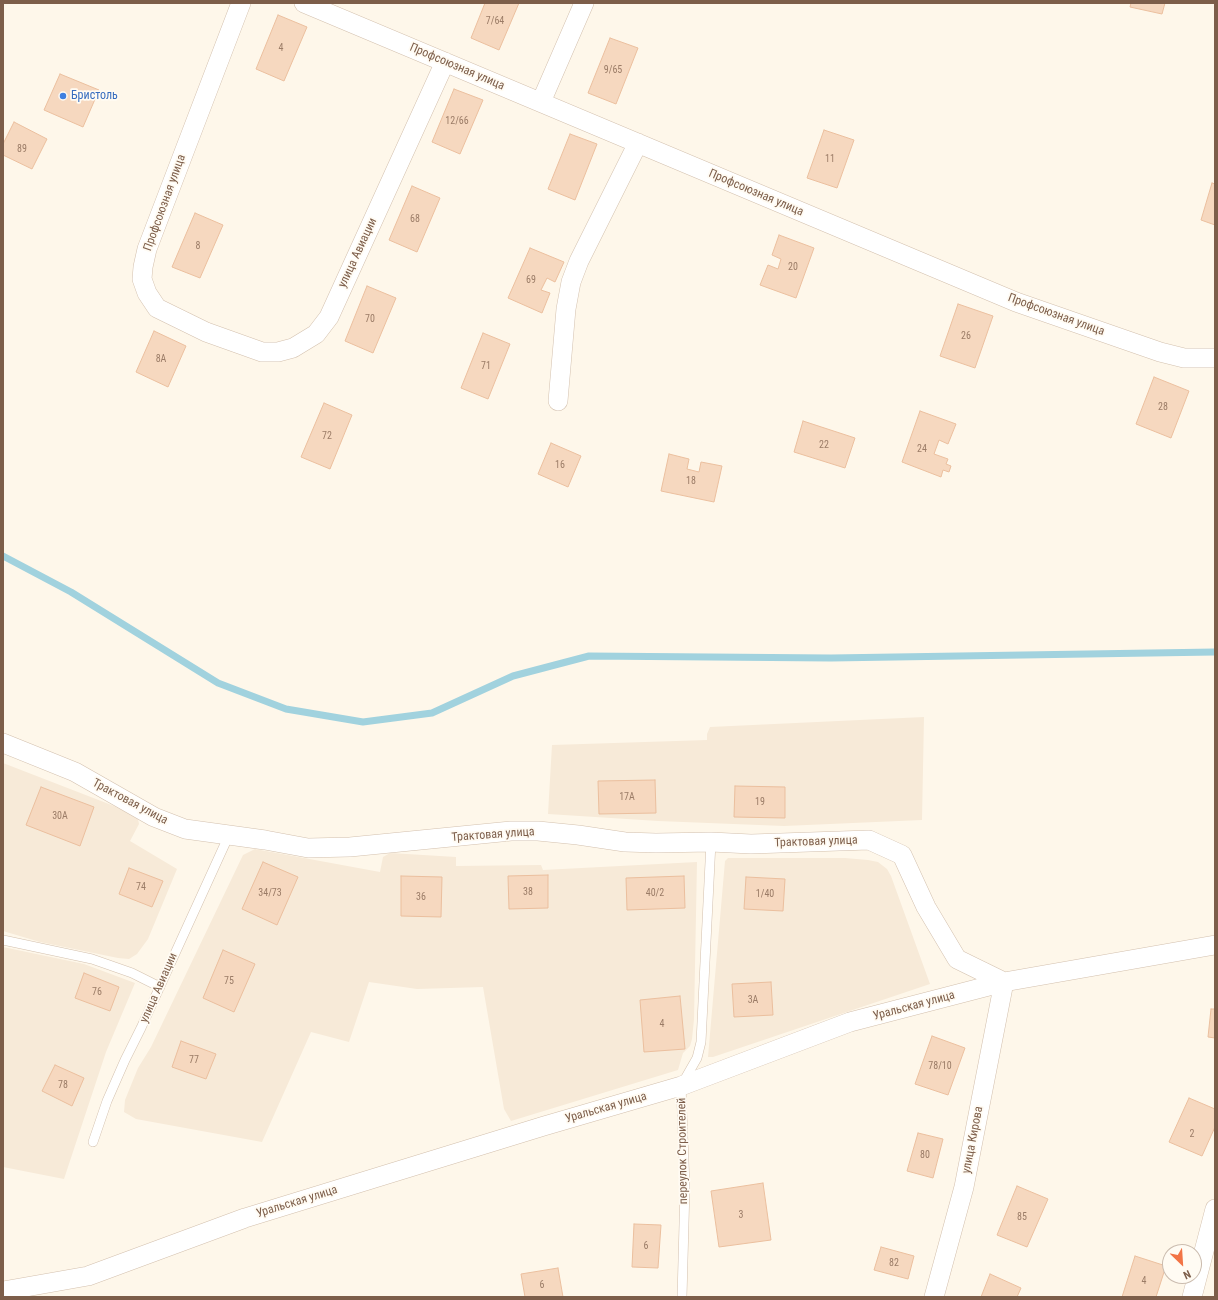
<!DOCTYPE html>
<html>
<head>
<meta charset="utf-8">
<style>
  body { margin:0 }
  #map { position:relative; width:1218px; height:1300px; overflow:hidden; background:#fef7ea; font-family:"Roboto Condensed",sans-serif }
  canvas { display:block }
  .frame { position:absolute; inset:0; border:4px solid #7d5e4a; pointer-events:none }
  .north { position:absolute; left:1162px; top:1244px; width:40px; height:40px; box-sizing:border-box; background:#fffbf3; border:1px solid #cbbcaf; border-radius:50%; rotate:155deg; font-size:11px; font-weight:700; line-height:16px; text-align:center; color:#7d5e4a }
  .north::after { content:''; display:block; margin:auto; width:14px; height:18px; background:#f27446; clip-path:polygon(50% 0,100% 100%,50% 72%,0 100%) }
</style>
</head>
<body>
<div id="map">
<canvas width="1218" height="1300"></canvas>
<div class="frame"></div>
<div class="north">N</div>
</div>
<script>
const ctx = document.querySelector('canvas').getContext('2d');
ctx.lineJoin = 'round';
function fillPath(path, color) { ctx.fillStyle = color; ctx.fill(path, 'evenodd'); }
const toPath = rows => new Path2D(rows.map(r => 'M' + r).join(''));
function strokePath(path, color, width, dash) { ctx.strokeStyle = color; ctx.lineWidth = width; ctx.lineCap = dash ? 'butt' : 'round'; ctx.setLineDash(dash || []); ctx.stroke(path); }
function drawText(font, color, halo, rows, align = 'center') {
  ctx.font = font + ' "Roboto Condensed",sans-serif'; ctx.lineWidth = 3.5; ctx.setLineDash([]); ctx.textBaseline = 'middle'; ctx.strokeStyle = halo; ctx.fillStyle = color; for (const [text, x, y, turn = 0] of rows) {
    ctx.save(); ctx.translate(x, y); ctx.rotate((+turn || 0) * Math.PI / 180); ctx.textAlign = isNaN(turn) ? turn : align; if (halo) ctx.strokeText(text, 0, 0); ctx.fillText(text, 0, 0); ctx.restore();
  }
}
const residential = toPath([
  [924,717,922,820,784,826,658,821,548,814,552,745,707,740,707,734,710,727],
  [3,763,114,806,126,812,138,819,139,824,130,841,177,869,148,939,137,954,129,959,118,958,40,942,3,931],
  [255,849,380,872,383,857,390,853,456,857,456,866,541,865,543,870,697,862,694,1019,692,1039,690,1046,683,1053,678,1070,511,1121,504,1109,483,987,417,989,369,982,349,1042,311,1032,262,1142,136,1119,124,1112,125,1100,138,1068,151,1047,243,855],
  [728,858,845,858,868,860,878,862,887,869,891,876,930,984,713,1057,708,1057,725,861],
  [3,947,84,964,135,983,106,1052,64,1179,3,1167]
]);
const stream = toPath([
  [3,556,71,592,218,683,286,709,363,722,432,713,513,676,589,656,831,658,1215,652]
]);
const building = toPath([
  [485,3,519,3,499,50,471,38,485,3],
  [1131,3,1165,3,1162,14,1130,7,1131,3],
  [278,15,307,27,284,81,256,69,278,15],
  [610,38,638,48,616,104,588,93,610,38],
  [60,74,99,90,83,127,44,110,60,74],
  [454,89,483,100,460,154,432,142,454,89],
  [14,122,47,139,32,169,3,155,3,144,14,122],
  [824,130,854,140,837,188,807,178,824,130],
  [570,134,597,144,575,200,548,189,570,134],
  [1212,183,1215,184,1215,225,1201,220,1212,183],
  [412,186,440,198,417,252,389,240,412,186],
  [195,213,223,225,200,278,172,267,195,213],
  [779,235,814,248,796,298,760,285,768,265,778,269,781,259,772,255,779,235],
  [530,248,564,262,555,282,547,278,541,290,550,293,542,313,508,298,530,248],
  [367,286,396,298,373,353,345,341,367,286],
  [958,304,993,316,975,368,940,356,958,304],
  [154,331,186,346,168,387,136,372,154,331],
  [483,333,510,344,488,399,461,388,483,333],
  [1154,377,1189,391,1171,438,1136,424,1154,377],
  [324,403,352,415,330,469,301,457,324,403],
  [920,411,956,424,948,444,939,440,934,454,948,459,946,464,951,466,949,472,943,470,941,477,902,462,920,411],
  [803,421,855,438,845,468,794,452,803,421],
  [551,443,581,456,568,487,538,474,551,443],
  [669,454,689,459,687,469,699,472,701,462,722,466,714,502,661,491,669,454],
  [655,780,656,813,599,814,598,781,655,780],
  [735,786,785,787,785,818,734,817,735,786],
  [41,787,94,807,80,846,26,825,41,787],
  [263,862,298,877,277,925,242,909,263,862],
  [129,868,163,881,152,907,119,894,129,868],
  [548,875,548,908,509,909,508,876,548,875],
  [401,876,442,877,441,917,401,916,401,876],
  [684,876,685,908,627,910,626,878,684,876],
  [746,877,785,879,783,911,744,909,746,877],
  [223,950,255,964,234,1012,203,998,223,950],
  [84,973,119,987,110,1011,75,998,84,973],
  [771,982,773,1015,734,1017,732,984,771,982],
  [680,996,685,1049,644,1052,640,1000,680,996],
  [1211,1009,1215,1009,1215,1038,1208,1037,1211,1009],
  [932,1036,965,1048,948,1095,915,1084,932,1036],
  [181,1041,216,1054,206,1079,172,1067,181,1041],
  [55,1065,84,1078,72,1106,42,1091,55,1065],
  [1189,1098,1215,1109,1215,1127,1202,1156,1169,1142,1189,1098],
  [918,1133,943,1139,933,1178,907,1171,918,1133],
  [763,1183,771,1240,719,1247,711,1191,763,1183],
  [1017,1186,1048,1199,1027,1247,997,1235,1017,1186],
  [634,1224,661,1225,658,1268,632,1267,634,1224],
  [881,1247,914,1256,908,1279,874,1270,881,1247],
  [1135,1256,1166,1266,1156,1297,1122,1297,1135,1256],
  [558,1268,563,1297,525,1297,521,1274,558,1268],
  [990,1274,1021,1288,1017,1297,981,1297,990,1274]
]);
const service = toPath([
  [3,940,92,959,132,973,160,987],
  [93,1142,107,1101,125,1060,141,1028,229,835],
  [682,1297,685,1187,681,1086,697,1058,701,1042,711,842]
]);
const minor = toPath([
  [241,3,147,249,143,267,142,279,147,293,157,308,206,332,262,352,278,352,293,348,316,334,329,317,445,62],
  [304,3,1016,302,1160,352,1184,358,1215,358],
  [541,102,584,3],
  [558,401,566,309,571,282,579,261,638,143],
  [3,743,75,772,154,817,185,829,265,840,308,848,350,847,511,831,538,831,578,835,625,842,656,843,711,842,751,844,869,840,902,855,926,907,957,959,1004,982,964,1187,934,1297],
  [3,1291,88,1276,245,1218,544,1126,681,1086,850,1022,1004,982,1215,945],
  [1192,1297,1215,1209]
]);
const markers = [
  [63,96,4,"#3f7fe0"]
];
const numberNames = [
  ["7/64",495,21],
  ["4",281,48],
  ["9/65",613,70],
  ["12/66",457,121],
  ["89",22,149],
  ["11",830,159],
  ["68",415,219],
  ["8",198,246],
  ["20",793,267],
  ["69",531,280],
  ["70",370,319],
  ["26",966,336],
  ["8А",161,359],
  ["71",486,366],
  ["28",1163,407],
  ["72",327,436],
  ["22",824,445],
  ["24",922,449],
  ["16",560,465],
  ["18",691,481],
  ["17А",627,797],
  ["19",760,802],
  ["30А",60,816],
  ["74",141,887],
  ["38",528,892],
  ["34/73",270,893],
  ["40/2",655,893],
  ["1/40",765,894],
  ["36",421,897],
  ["75",229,981],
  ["76",97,992],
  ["3А",753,1000],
  ["4",662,1024],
  ["77",194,1060],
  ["78/10",940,1066],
  ["78",63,1085],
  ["2",1192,1134],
  ["80",925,1155],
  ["3",741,1215],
  ["85",1022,1217],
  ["6",646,1246],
  ["82",894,1263],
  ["4",1144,1281],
  ["6",542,1285]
];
const streetNames = [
  ["Профсоюзная улица",457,67,23],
  ["Профсоюзная улица",756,193,23],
  ["Профсоюзная улица",165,203,-70],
  ["улица Авиации",358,253,-65],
  ["Профсоюзная улица",1056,315,20],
  ["Трактовая улица",130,802,28],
  ["Трактовая улица",493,835,-4],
  ["Трактовая улица",816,842,-2],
  ["улица Авиации",159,988,-66],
  ["Уральская улица",914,1006,-15],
  ["Уральская улица",606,1108,-16],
  ["улица Кирова",973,1140,-79],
  ["переулок Строителей",683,1151,-91],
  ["Уральская улица",297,1202,-17]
];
const shopNames = [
  ["Бристоль",71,96]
];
fillPath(residential, '#f7ead8');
strokePath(stream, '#a1d2de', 7);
fillPath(building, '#f6d8bf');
strokePath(building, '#ebbf9e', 1);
strokePath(service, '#d3c0ae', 10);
strokePath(minor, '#d3c0ae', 20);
strokePath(service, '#fff', 9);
strokePath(minor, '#fff', 19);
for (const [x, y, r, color] of markers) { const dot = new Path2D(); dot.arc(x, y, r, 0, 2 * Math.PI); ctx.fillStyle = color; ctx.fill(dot); strokePath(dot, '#fffbf3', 1.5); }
drawText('10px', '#9b7c67', null, numberNames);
drawText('12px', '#7d5e4a', '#fffbf3', streetNames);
drawText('12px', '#366cbe', '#fffbf3', shopNames, 'left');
</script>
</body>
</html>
